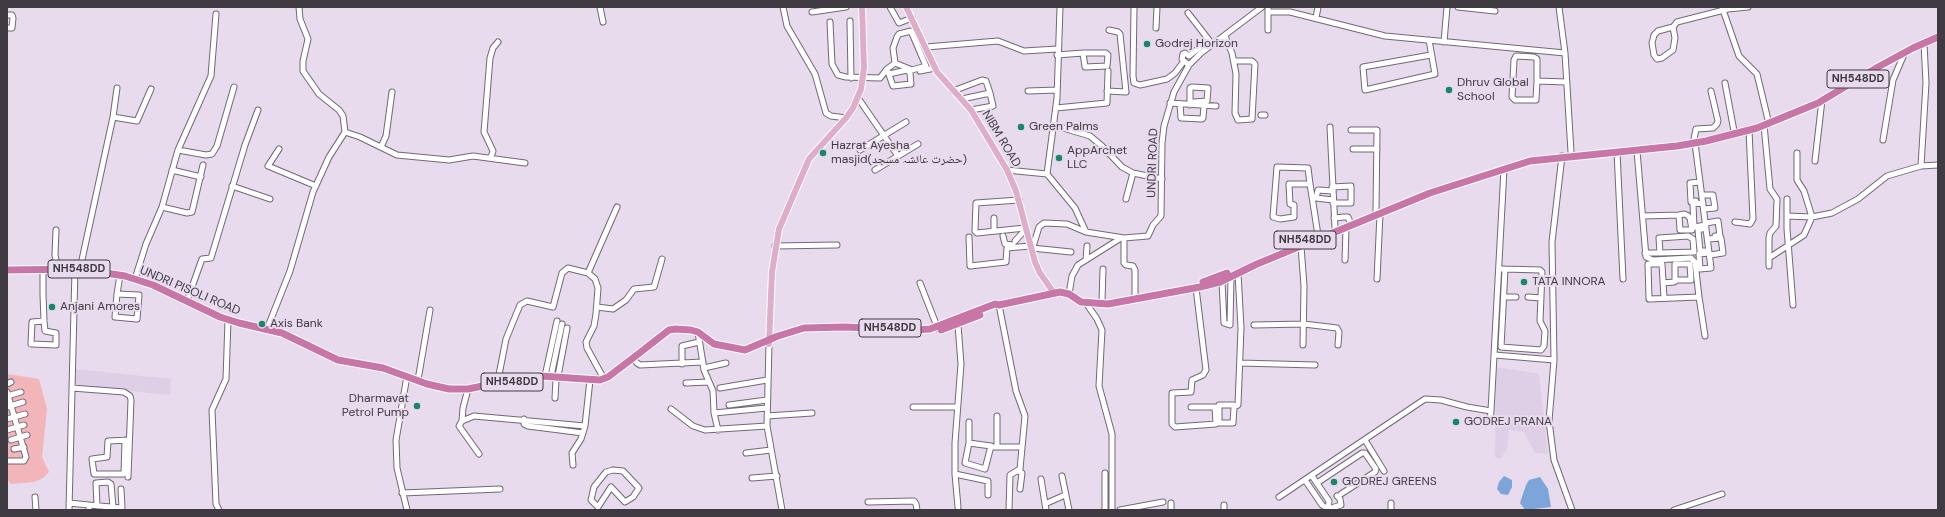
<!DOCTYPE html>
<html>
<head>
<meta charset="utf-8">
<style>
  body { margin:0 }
  #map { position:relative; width:1945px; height:517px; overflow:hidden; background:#e7dbed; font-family:"DM Sans",sans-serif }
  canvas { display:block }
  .frame { position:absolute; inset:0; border:8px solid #3f3a41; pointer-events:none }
</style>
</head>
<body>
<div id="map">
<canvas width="1945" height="517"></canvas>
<div class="frame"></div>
</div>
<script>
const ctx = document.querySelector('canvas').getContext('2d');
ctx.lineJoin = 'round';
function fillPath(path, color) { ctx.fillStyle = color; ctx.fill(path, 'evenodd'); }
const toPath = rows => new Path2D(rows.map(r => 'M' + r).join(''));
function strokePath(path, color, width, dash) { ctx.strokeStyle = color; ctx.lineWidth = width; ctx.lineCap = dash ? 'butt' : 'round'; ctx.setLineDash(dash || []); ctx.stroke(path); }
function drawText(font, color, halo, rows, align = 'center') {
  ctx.font = font + ' "DM Sans","Noto Naskh Arabic",sans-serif'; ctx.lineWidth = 4; ctx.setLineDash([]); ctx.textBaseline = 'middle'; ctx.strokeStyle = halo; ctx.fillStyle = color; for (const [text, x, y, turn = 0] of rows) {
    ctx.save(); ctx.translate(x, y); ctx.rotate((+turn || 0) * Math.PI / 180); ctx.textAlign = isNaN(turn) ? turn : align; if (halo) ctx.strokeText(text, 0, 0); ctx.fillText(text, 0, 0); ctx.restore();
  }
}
const built = toPath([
  [1496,367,1539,374,1548,454,1535,453,1524,432,1509,430,1507,450,1500,459,1495,457],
  [75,369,171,379,170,395,73,385]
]);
const green = toPath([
  [7,374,39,379,47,409,42,457,49,472,43,478,34,482,11,484,7,479]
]);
const water = toPath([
  [1504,476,1512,480,1512,487,1508,495,1501,494,1497,489,1499,482],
  [1540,477,1548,489,1551,507,1525,510,1520,503,1526,485,1529,480]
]);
const minor = toPath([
  [299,7,300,19,308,39,303,61,303,71,319,94,339,110,343,116,345,132,360,137,397,155,449,160,473,156,525,163],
  [600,7,603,22],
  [783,7,787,26,815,74,826,113,831,116,846,118],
  [890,7,899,23,912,18],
  [1134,7,1133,76,1134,83,1140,85,1167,79,1175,73,1184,61,1189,65],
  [1268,7,1268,30],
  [1458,7,1495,11],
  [1559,7,1565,53],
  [1722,7,1739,56,1757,74,1769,124],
  [812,12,846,7],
  [1269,12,1290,12,1385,36,1565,53,1571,152],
  [7,15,12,15,13,18,12,28,7,28],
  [1316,18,1318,7],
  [850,21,851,78],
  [830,22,832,64,838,75,846,77,880,78,887,69,895,63,893,48,897,37,899,34,911,31,926,66,912,70,895,63],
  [1673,27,1658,31,1654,35,1652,43,1654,55,1657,59,1662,58,1673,50,1675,38,1673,27,1677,22,1728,9,1748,7],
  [1156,28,1157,7],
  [1225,36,1232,53,1236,74,1235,113,1238,120,1252,119,1255,64,1252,61,1234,61],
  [1429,40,1435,74,1365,90,1363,67,1431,55],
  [1444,42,1447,7],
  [926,47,998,41,1024,51,1057,49],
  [1057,55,1083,53,1106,53,1108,55,1107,66,1085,67,1083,53],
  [1184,61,1182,59,1183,54,1185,53,1189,56,1209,40,1188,13],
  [887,69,893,86,911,84,910,73,907,70,889,74],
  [920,71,935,68],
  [1537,81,1537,59,1534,57,1516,56,1514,60,1512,97,1515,100,1536,100,1537,81,1567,82],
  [1725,83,1734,131],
  [953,91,982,80,986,81,990,93,962,99],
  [1028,91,1057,90],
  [1107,91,1126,92,1120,34,1118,32,1109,30],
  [858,98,898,156],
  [1170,103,1216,106],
  [1180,104,1181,118,1202,119,1203,118,1204,106],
  [1190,105,1190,102,1194,102,1207,101,1208,88,1192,87,1190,88,1190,102],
  [1056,108,1107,103,1108,71],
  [971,110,993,106,990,93],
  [1261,115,1265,115],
  [113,117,117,88],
  [1053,125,1090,136,1102,146,1122,167,1133,173,1162,179],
  [1764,125,1770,189,1777,199,1776,226,1770,233,1769,238,1769,266],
  [1330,127,1335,228],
  [1351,130,1377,130,1376,211],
  [1694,139,1696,129,1713,128,1717,124,1718,121,1711,91],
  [1883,140,1893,80,1905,52],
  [1695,143,1711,268,1700,269,1699,254,1709,253],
  [381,147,386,136,392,92],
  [279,149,268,166,316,186],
  [1353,149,1377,149],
  [178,150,206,155,212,154,217,146,234,87],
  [860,150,906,122],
  [1637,151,1646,257,1653,260,1691,258,1695,262,1699,297,1649,299,1648,264,1662,264,1664,298],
  [1617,152,1623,279],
  [1562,156,1552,242,1554,360,1549,421,1554,460,1572,510],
  [489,158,491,157,493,151,484,132,490,58,493,48,498,42],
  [1815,161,1822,100],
  [1921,166,1926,83,1924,43],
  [172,170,201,177],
  [875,170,918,144],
  [1007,170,1047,174,1075,208,1086,232,1124,238],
  [1047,174,1057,98,1060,7],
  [1310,184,1308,168,1277,167,1273,217,1280,219,1294,217,1294,205,1290,204,1289,184,1310,184,1318,235],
  [232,186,270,199],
  [1332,187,1351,186,1351,203,1333,203],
  [1332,191,1318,190,1316,198,1333,200],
  [1702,195,1713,195,1715,208,1704,209],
  [1126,199,1133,173],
  [1787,199,1787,229,1793,305],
  [1019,200,976,203,975,231,977,233,1025,228],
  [1696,201,1691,202,1690,183,1700,182],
  [1703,203,1693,204,1694,227,1706,225],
  [162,207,187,213,192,212,203,165],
  [1643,216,1679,215,1684,214,1687,215,1690,218,1692,230,1680,230,1679,215],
  [1787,216,1812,217,1804,191,1797,180,1797,153],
  [994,218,994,231],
  [1334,218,1344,217,1348,217,1350,222],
  [1735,222,1750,224,1753,219,1749,130],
  [1706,223,1718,221,1720,236,1715,236],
  [56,230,55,255,58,270],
  [1003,236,1005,244,1013,245],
  [969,237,970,266,1006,262,1007,248,1030,246],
  [1708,239,1721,238,1723,253,1710,255],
  [1015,241,1026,229],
  [775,246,837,245],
  [1301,246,1304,286,1303,345],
  [1032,248,1071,252],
  [1032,250,1039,227,1044,223,1067,224,1086,232],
  [1705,251,1700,251,1698,230,1705,228],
  [1645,253,1660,253,1694,252,1693,239,1688,236,1659,238,1660,253],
  [1769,258,1804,235,1812,217,1832,213,1858,199,1887,176,1921,166,1938,165],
  [1086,260,1087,246],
  [1345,260,1346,228],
  [80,269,113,117,137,121,151,89],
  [1499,269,1505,269,1540,270,1542,272,1540,321,1545,331,1544,346,1541,350,1501,347,1505,269],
  [43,271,43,294,44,321,45,331,56,333,56,345,31,344,32,322,44,321],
  [588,273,617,207],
  [135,279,146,244,162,207,178,150,211,76,216,14],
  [1377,279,1380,214],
  [1222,281,1224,323,1230,325,1231,277],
  [920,283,938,329],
  [1663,283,1674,282,1677,280,1691,280,1690,264,1675,264,1675,281],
  [117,294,139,295,137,319,115,317,117,294,120,275],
  [1069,294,1072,276,1078,265,1121,238],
  [1504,297,1516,297],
  [1528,297,1541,298],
  [1699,297,1705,336],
  [1135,299,1135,270,1133,266,1126,265,1124,263,1124,238,1148,236,1153,225,1161,216,1162,143,1164,126,1174,92,1189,65,1201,53,1262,7],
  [187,301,202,259,211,258,245,145,258,110],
  [1102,301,1103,269],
  [1086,303,1097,319,1102,330,1099,386,1112,434,1112,510],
  [999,305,1016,391,1025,416,1020,469,1010,475,1009,510],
  [597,307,613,309,626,300,634,289,654,287,662,259],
  [1254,325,1304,324,1337,328,1339,332,1338,345],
  [267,329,290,271,313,192,329,157,345,132],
  [698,332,704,370,713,391,714,413,718,430],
  [769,344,767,426,782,510],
  [1495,355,1554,360],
  [633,358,637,363,640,365,703,362],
  [1240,363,1315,365],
  [682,364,682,346,699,342],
  [704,368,726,363],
  [407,376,396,440,397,468,407,510],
  [545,376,557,321],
  [551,376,562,324],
  [558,376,567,328],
  [418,380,430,310],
  [686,383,709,382],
  [7,384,11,382],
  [497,385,506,339,520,305,527,301,553,307,562,273,568,268,588,273,595,279,598,288,596,314,594,326,586,342,587,348,604,379],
  [72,388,124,392,130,396,131,400,128,477],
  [720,388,767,380],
  [468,389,463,408,462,421,459,426,479,454],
  [7,392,26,457,24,461,7,461],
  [7,396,21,392],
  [555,398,556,380],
  [729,405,767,400],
  [1235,406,1234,405,1219,405,1219,423,1233,423,1234,407,1238,405,1241,328,1238,273],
  [7,407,23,402],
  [913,407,956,407],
  [1191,407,1215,407,1216,424,1175,427,1172,424,1172,393,1191,392,1192,380,1203,375,1206,370,1196,288],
  [671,409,693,426,705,430,767,426],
  [714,413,767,408],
  [767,416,812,413],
  [7,419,25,414],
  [524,419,524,424,528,426,583,433],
  [462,421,474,416,585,426],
  [1490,422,1491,411],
  [7,430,24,425],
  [11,440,27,435],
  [125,440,124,474,94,474,92,459,107,457,108,441,129,440],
  [1365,440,1384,471],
  [969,443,965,463,985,469,991,446,969,443,969,422],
  [994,447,1021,447],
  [997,447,997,416],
  [14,449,24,447],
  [746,453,771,450],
  [573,465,572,453,581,439,585,426,590,380],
  [613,470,623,471,639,488,633,497,625,502,611,487,598,507,591,500,594,487,606,472,613,470],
  [1018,471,1022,473,1020,489],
  [955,474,988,481,988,495],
  [1062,476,1069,510],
  [1312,476,1329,501,1328,510],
  [752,478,777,476],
  [1041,479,1046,510],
  [1305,480,1322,505,1328,509],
  [1317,483,1362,453,1365,453,1376,469,1375,472,1341,494],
  [402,493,500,489],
  [35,497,36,510],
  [1279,497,1425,399,1441,400,1467,407,1491,411,1504,169],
  [868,502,914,501,916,504,917,510],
  [69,503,89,505,89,510],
  [1047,503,1065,495],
  [1171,503,1171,510],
  [89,505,122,508,121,489],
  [97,506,96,483,108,482,111,484,113,507],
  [958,507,955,474,955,443,961,364,958,325],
  [1328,509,1341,505,1340,499,1337,496],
  [69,510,75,269],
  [219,510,216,504,212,410,226,379,228,320],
  [1105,510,1105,473],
  [1120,510,1163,502],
  [1224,510,1224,505],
  [1391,510,1391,503],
  [1674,510,1722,494]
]);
const major = toPath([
  [906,7,937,72,971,110,1007,170,1016,191,1035,262,1040,273,1054,293],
  [769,344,772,272,779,229,809,159,846,118,853,108,861,89,864,68,862,7]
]);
const highway = toPath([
  [7,270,80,269,125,276,153,285,220,317,239,323,282,333,338,360,383,368,427,384,449,389,468,389,512,380,540,376,600,380,608,377,633,358,669,330,675,329,691,330,698,332,714,344,745,350,778,336,804,328,845,327,915,330,930,329,995,304,999,305,1060,292,1069,294,1081,302,1108,304,1200,287,1220,282,1257,264,1430,193,1530,161,1677,146,1706,141,1757,128,1818,103,1878,67,1913,48,1938,37],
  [1203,282,1227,273],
  [941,330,980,315]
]);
const markers = [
  [1147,44,4,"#198766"],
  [1449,90,4,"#198766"],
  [1021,127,4,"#198766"],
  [823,153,4,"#198766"],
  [1059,158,4,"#198766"],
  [1524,282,4,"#198766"],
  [52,307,4,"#198766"],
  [262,324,4,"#198766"],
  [417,406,4,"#198766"],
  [1456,422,4,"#198766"],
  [1334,482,4,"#198766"]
];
const shields = [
  [1858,79,62],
  [1305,240,62],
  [79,269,62],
  [890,328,62],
  [512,382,62]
];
const shieldNames = [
  ["NH548DD",1858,79],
  ["NH548DD",1305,240],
  ["NH548DD",79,269],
  ["NH548DD",890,328],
  ["NH548DD",512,382]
];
const poiNames = [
  ["Godrej Horizon",1155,44],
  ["Dhruv Global",1457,83],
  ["School",1457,97],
  ["Green Palms",1029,127],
  ["Hazrat Ayesha",831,146],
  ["masjid(حضرت عائشہ مسجد)",831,160],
  ["AppArchet",1067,151],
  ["LLC",1067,165],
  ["TATA INNORA",1532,282],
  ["Anjani Amores",60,307],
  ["Axis Bank",270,324],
  ["Dharmavat",409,399,"right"],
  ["Petrol Pump",409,413,"right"],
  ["GODREJ PRANA",1464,422],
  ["GODREJ GREENS",1342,482]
];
const streetNames = [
  ["NIBM ROAD",1001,139,59],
  ["UNDRI ROAD",1153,163,-88],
  ["UNDRI PISOLI ROAD",190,291,23]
];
fillPath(built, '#decee6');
fillPath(green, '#f2b5b9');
fillPath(water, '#7da5da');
strokePath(minor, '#736878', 7);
strokePath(major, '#fff', 8);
strokePath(highway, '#fff', 9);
strokePath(minor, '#fff', 5);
strokePath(major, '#deadca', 6);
strokePath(highway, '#c876a7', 7);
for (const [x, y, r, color] of markers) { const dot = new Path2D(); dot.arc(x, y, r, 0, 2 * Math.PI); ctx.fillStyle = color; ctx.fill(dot); strokePath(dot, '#e7dbed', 1.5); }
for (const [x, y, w] of shields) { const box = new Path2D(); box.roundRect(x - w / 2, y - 9, w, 18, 3); ctx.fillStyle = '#e7dbed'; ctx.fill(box); strokePath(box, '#3f3a41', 1); }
drawText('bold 11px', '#3f3a41', null, shieldNames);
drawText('12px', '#3f3a41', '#e7dbed', poiNames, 'left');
drawText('12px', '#3f3a41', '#e7dbed', streetNames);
</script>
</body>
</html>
